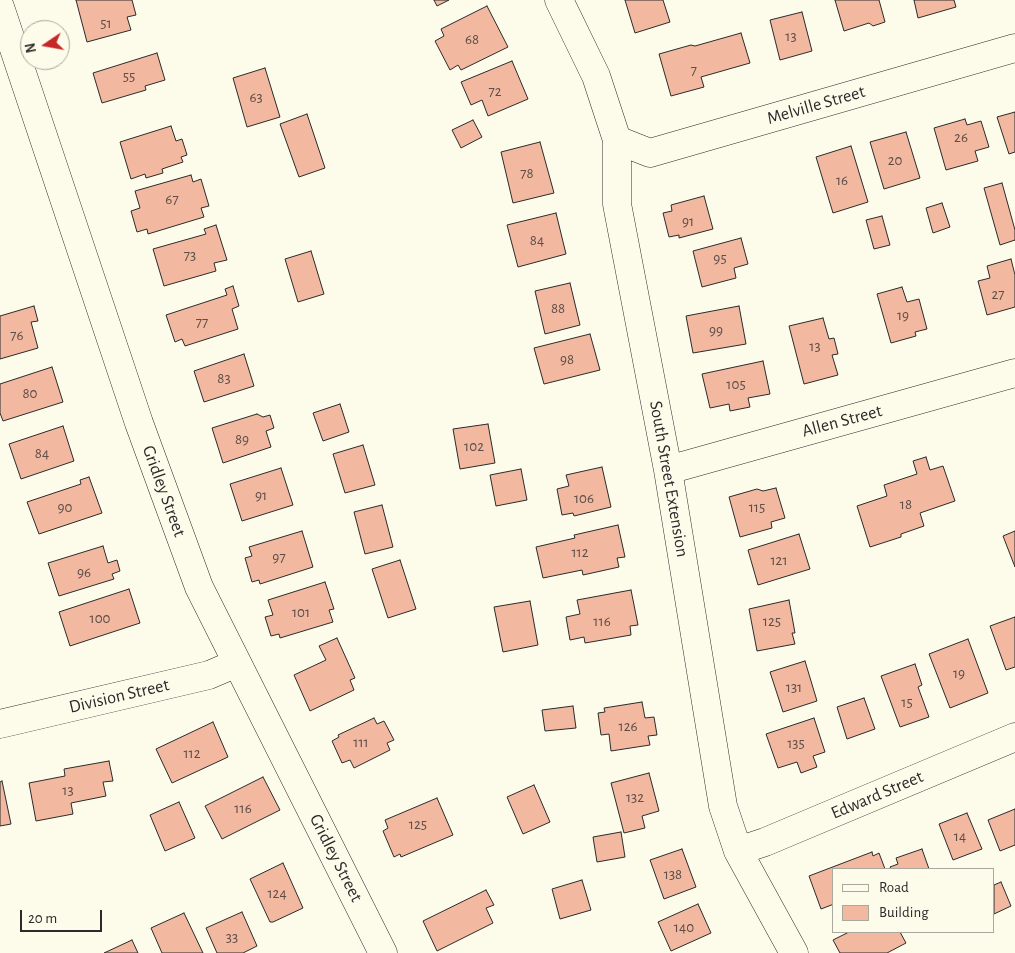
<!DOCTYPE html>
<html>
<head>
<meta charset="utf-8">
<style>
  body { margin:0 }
  #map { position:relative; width:1015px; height:953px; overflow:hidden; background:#fdfbea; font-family:"Alegreya Sans",sans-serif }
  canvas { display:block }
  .legend { position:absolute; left:832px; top:868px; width:162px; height:65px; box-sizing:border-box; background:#fdfbea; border:1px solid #a9a89e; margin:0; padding:6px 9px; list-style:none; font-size:15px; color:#2b2b2b }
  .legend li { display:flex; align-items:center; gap:10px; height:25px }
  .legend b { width:25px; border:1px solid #a9a89e }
  .north { position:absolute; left:20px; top:20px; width:50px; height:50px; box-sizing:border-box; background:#fdfbea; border:1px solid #a9a89e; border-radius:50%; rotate:258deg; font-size:14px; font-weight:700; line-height:20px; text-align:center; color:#2b2b2b }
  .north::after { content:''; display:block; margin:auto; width:18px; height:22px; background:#c62828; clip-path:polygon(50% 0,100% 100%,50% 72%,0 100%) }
  .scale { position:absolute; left:20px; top:910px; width:82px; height:22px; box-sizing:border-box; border:2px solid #2b2b2b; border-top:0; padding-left:6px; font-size:15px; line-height:18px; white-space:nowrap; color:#2b2b2b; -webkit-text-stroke:4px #fdfbea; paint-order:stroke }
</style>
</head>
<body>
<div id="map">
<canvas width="1015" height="953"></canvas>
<ul class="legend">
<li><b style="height:6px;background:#fdfbea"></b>Road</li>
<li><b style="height:14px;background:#f2b8a0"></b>Building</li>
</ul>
<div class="north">N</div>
<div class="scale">20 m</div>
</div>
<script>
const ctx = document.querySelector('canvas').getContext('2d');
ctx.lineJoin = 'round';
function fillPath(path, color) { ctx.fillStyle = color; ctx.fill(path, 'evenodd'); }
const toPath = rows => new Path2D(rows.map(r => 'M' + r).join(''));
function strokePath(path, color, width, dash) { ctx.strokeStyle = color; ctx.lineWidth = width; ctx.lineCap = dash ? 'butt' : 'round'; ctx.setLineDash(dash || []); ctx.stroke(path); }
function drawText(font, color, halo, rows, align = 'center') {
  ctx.font = font + ' "Alegreya Sans",sans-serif'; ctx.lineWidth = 4; ctx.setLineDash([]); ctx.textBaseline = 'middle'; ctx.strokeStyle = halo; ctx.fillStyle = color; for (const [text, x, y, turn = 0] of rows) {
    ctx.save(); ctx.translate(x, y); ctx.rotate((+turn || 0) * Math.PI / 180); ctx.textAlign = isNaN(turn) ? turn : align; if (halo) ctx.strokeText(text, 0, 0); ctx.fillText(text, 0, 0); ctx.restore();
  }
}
const building = toPath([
  [76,0,132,0,136,15,127,17,131,30,87,42,76,0],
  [434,0,449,0,437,6,434,0],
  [625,0,663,0,670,22,635,33,625,0],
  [835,0,879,0,885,22,873,26,869,23,844,31,835,0],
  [914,0,954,0,956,7,918,18,914,0],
  [487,6,508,47,461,70,458,65,450,70,435,41,444,36,441,29,487,6],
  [802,12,812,51,780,60,770,20,802,12],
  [741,33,750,63,701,77,704,87,671,96,659,54,691,45,695,46,741,33],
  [157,53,165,80,145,86,146,90,102,103,93,73,157,53],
  [512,61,528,99,488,116,482,100,471,105,461,82,512,61],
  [265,68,280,117,247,127,233,78,265,68],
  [1015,112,1015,152,1009,154,997,117,1015,112],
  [307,114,325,168,299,177,280,124,307,114],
  [965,119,967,125,981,121,989,147,975,151,978,161,946,170,934,128,965,119],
  [473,120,482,137,461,148,452,130,473,120],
  [171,126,176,141,182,139,187,155,181,157,183,162,162,169,163,173,146,178,145,174,131,179,120,142,171,126],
  [906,132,920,178,884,189,870,142,906,132],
  [540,142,554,193,513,203,501,152,540,142],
  [851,146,868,202,833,213,816,157,851,146],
  [191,175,193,182,201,179,209,206,201,208,204,217,148,234,147,229,137,232,131,211,140,208,135,191,191,175],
  [1002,183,1015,230,1015,240,1000,245,984,188,1002,183],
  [704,196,713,229,679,238,679,235,669,237,663,213,672,211,671,205,704,196],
  [942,203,950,227,933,233,926,208,942,203],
  [556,213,566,254,518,267,507,225,556,213],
  [882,216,890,245,874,249,866,220,882,216],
  [216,225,227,260,214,263,216,271,164,286,153,249,206,234,204,229,216,225],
  [741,238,748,264,734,268,736,278,702,287,693,251,741,238],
  [311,251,324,294,298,302,285,259,311,251],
  [1011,259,1015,275,1015,307,987,315,978,281,990,278,987,266,1011,259],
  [570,283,580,325,545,334,535,291,570,283],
  [233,286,239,306,232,309,238,329,185,346,182,339,175,342,166,315,227,295,225,289,233,286],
  [902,287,907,302,919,299,927,329,915,332,916,336,891,343,877,294,902,287],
  [34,306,38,321,31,322,38,348,0,359,0,316,34,306],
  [739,306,746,344,693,353,686,316,739,306],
  [823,318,829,339,834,338,838,354,832,355,838,375,804,384,789,326,823,318],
  [590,334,600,370,544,384,534,348,590,334],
  [244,354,254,386,204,402,194,371,244,354],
  [763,361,770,394,748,398,750,407,730,411,729,404,710,408,702,374,763,361],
  [52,367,63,402,3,421,0,413,0,384,52,367],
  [340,404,349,432,323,441,313,413,340,404],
  [257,414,263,417,270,415,274,428,266,431,271,447,223,463,212,428,257,414],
  [488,424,495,463,460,469,453,429,488,424],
  [63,426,74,461,21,479,9,444,63,426],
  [363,445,375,485,345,493,333,454,363,445],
  [926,457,930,470,943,466,955,501,920,513,924,526,901,534,901,537,870,547,857,506,887,496,884,485,917,474,913,461,926,457],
  [602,467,611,507,574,516,573,513,562,515,557,489,569,486,566,475,602,467],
  [281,468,293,505,242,521,230,484,281,468],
  [521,469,527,500,496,506,490,475,521,469],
  [89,477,102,513,39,534,27,502,81,484,80,480,89,477],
  [776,488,785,518,771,522,772,528,740,537,729,497,757,489,763,491,776,488],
  [382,505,393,547,365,554,354,512,382,505],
  [618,525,625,557,617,558,619,567,583,575,582,570,543,578,536,547,575,538,574,535,618,525],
  [302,531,313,567,260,584,259,580,252,582,245,558,252,556,249,547,302,531],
  [1015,531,1015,567,1003,536,1015,531],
  [799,534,810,569,758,585,748,550,799,534],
  [103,546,108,563,117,560,120,571,112,574,114,579,59,596,48,563,103,546],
  [400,560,416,609,388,618,372,569,400,560],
  [325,582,334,609,329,610,333,622,280,638,279,634,271,636,265,617,273,615,268,600,325,582],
  [129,589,140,623,70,646,59,612,129,589],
  [631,590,638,625,630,626,631,635,585,643,584,637,570,640,566,617,580,614,577,600,631,590],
  [789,600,795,633,792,633,795,644,757,651,749,609,789,600],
  [530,601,538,645,503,652,494,607,530,601],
  [1015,617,1015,667,1006,670,990,626,1015,617],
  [337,638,355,678,350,680,354,690,310,711,294,675,326,660,319,646,337,638],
  [968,639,988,693,950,708,929,654,968,639],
  [805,661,817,701,783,712,770,672,805,661],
  [915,664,922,685,918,687,929,717,900,727,881,676,915,664],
  [864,698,875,729,847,739,837,707,864,698],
  [642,702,645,718,654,717,657,735,648,736,650,745,611,751,609,734,601,735,598,713,605,712,604,708,642,702],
  [573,706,576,728,545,731,542,710,573,706],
  [374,718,377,724,384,721,394,740,387,743,390,750,354,768,350,760,342,763,332,741,339,737,338,735,374,718],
  [814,718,825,752,813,756,817,767,801,773,797,762,778,768,766,734,814,718],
  [213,722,228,757,172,783,156,749,213,722],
  [109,761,113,781,103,782,106,796,71,803,73,814,36,821,29,783,65,776,64,769,109,761],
  [649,773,659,811,642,816,645,828,624,833,611,783,649,773],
  [263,777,280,810,222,839,205,806,263,777],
  [2,781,11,824,0,826,0,782,2,781],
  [534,785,550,822,523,834,507,797,534,785],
  [437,798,453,835,401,857,400,854,394,857,383,831,388,828,385,820,437,798],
  [179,802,195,838,165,851,150,815,179,802],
  [1015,809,1015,845,1000,851,988,820,1015,809],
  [967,813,982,849,953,860,939,824,967,813],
  [621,832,625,857,597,862,593,837,621,832],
  [682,849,696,887,664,899,650,860,682,849],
  [922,849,929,869,891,869,890,867,898,864,896,858,922,849],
  [872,852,873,856,879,853,885,869,834,869,834,904,821,909,809,876,872,852],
  [283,863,303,908,273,922,270,922,250,879,283,863],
  [582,880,591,910,560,919,552,889,582,880],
  [1001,882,1011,906,994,914,994,885,1001,882],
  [486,890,494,905,486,908,493,923,437,951,423,921,486,890],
  [698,904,711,933,671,951,658,922,698,904],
  [242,912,257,946,243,953,217,953,206,928,242,912],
  [184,913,203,953,162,953,151,928,184,913],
  [849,932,900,932,906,943,887,953,840,953,833,940,849,932],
  [132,940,138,953,104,953,132,940]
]);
const minor = toPath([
  [559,0,596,76,617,140,617,204,668,470,723,806,738,851,794,953],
  [0,7,139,423,199,587,383,953],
  [617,140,650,153,1015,48],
  [668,470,1015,373],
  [0,724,209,675,237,663],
  [738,851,765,842,1015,737]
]);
const numberNames = [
  ["51",106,23],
  ["13",791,36],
  ["68",472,39],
  ["7",694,70],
  ["55",129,76],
  ["72",495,91],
  ["63",256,97],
  ["26",961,137],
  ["20",895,160],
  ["78",527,173],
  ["16",842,180],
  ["67",172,199],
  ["91",688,221],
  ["84",537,240],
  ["73",190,255],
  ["95",720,258],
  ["27",998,294],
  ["88",558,308],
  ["19",903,315],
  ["77",202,322],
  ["99",716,330],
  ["76",17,335],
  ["13",815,346],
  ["98",567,359],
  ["83",224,378],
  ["105",736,384],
  ["80",30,393],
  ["89",242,439],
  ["102",474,446],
  ["84",42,453],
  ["91",261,495],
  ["106",584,498],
  ["18",906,504],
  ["90",65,507],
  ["115",757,507],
  ["112",580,552],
  ["97",279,557],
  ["121",779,560],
  ["96",84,572],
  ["101",301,612],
  ["100",100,618],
  ["116",602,621],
  ["125",772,621],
  ["19",959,673],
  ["131",794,687],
  ["15",907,702],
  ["126",628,726],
  ["111",361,742],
  ["135",796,743],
  ["112",192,753],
  ["13",68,790],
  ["132",635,797],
  ["116",243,808],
  ["125",418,824],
  ["14",960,836],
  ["138",673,874],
  ["124",277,893],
  ["140",684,927],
  ["33",232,937]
];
const streetNames = [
  ["Melville Street",816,105,-16],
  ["Allen Street",842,421,-15],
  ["South Street Extension",669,479,80],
  ["Gridley Street",164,491,70],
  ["Division Street",119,696,-13],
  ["Edward Street",877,795,-23],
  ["Gridley Street",336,858,63]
];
fillPath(building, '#f2b8a0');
strokePath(building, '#2b2b2b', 1);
strokePath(minor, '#2b2b2b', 29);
strokePath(minor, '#fdfbea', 28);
drawText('15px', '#5d4e48', null, numberNames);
drawText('18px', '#2b2b2b', '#fdfbea', streetNames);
</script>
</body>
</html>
